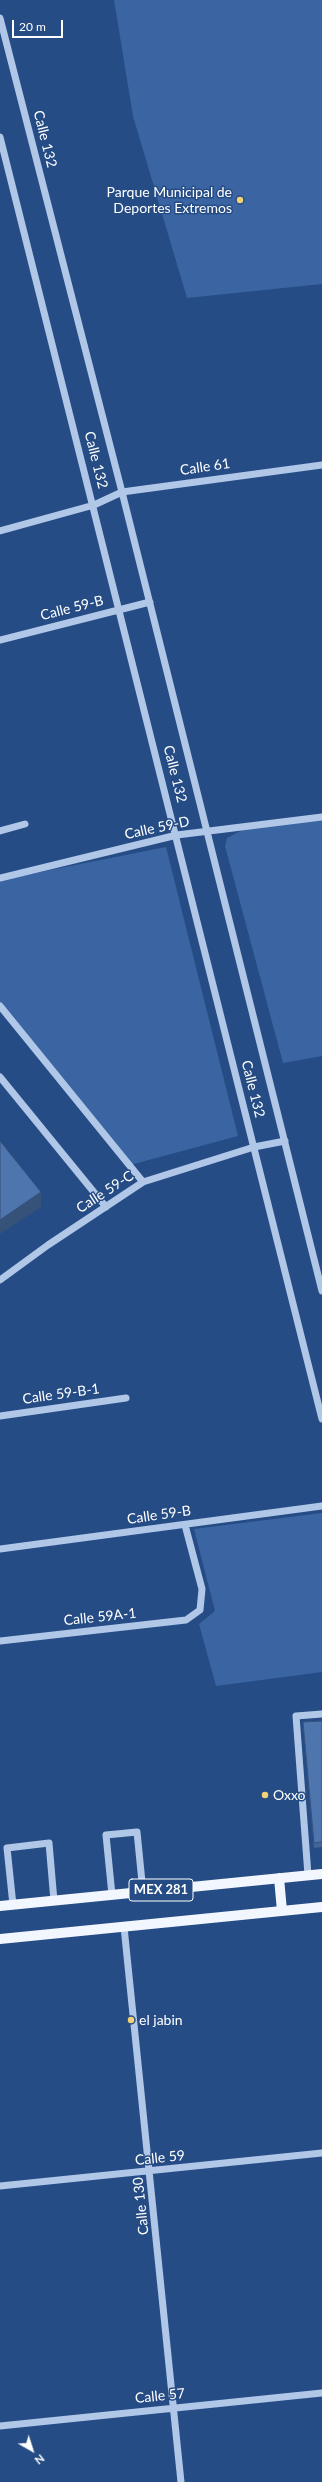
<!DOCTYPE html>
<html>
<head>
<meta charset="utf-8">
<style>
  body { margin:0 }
  #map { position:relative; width:322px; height:2482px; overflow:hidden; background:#264c85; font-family:Lato,sans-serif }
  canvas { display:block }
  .north { position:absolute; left:12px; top:2430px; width:40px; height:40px; -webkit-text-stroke:3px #264c85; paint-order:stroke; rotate:141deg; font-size:11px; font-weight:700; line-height:16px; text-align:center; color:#fff }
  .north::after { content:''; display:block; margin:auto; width:14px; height:18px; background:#fff; clip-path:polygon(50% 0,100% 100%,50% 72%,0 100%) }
  .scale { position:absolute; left:12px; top:20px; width:51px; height:18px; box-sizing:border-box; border:2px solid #fff; border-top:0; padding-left:5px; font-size:12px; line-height:14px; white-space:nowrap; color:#fff; -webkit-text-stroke:3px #264c85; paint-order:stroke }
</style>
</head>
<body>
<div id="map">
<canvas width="322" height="2482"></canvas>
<div class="north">N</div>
<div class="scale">20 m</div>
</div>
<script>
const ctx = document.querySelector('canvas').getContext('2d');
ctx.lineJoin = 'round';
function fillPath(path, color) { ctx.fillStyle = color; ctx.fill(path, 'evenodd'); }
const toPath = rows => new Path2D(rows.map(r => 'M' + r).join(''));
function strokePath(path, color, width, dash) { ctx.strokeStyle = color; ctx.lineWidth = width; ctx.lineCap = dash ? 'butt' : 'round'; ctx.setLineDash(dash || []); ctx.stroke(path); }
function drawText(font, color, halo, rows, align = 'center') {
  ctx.font = font + ' Lato,sans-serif'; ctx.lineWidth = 3; ctx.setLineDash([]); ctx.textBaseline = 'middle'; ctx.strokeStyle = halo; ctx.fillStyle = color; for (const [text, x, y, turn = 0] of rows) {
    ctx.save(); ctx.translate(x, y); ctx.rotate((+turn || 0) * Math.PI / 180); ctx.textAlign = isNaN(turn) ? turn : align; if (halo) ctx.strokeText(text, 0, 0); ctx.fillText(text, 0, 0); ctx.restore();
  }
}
const green = toPath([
  [114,0,322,0,322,284,187,298,133,116],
  [322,819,322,1056,283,1063,225,846,227,838,244,829],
  [166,847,238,1136,130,1165,0,1006,0,880],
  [322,1513,322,1672,216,1686,199,1624,215,1611,194,1529]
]);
const minor = toPath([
  [0,18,122,492,322,1291],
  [0,137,322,1419],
  [0,531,94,505,122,492,322,465],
  [0,640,150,602],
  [0,831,25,824],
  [0,878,177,835,322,817],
  [0,1006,143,1182],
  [0,1077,106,1207],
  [0,1280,48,1245,143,1182,254,1147,285,1141],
  [0,1416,126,1398],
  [0,1549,322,1506],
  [0,1641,186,1620,200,1610,202,1589,185,1525],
  [308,1875,296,1716,322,1714],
  [112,1895,106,1835,137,1832,143,1892],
  [13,1905,7,1848,49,1843,54,1901],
  [124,1927,181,2482],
  [0,2186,322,2153],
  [0,2426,322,2393]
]);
const major = toPath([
  [279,1878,282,1911],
  [0,1906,322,1874],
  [0,1939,322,1907]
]);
const wall = toPath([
  [322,1721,322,1847,314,1848,303,1722]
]);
const shadedWall = toPath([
  [41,1192,41,1207,0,1234,0,1220]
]);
const building = toPath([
  [0,1141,41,1192,0,1220,0,1141],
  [322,1721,322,1842,314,1843,303,1722,322,1721]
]);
const markers = [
  [240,200,4,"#f1d275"],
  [265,1795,4,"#f1d275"],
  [131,2020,4,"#f1d275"]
];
const shields = [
  [161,1890,64]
];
const shieldNames = [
  ["MEX 281",161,1890]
];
const streetNames = [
  ["Calle 132",45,139,76],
  ["Calle 132",96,460,76],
  ["Calle 61",205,467,-8],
  ["Calle 59-B",72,608,-14],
  ["Calle 132",175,774,76],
  ["Calle 59-D",157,828,-12],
  ["Calle 132",253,1089,76],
  ["Calle 59-C",105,1192,-33],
  ["Calle 59-B-1",61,1394,-8],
  ["Calle 59-B",159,1515,-8],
  ["Calle 59A-1",100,1617,-6],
  ["Calle 59",160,2158,-6],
  ["Calle 130",141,2206,-96],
  ["Calle 57",160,2396,-6]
];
const poiNames = [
  ["Parque Municipal de",232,192,"right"],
  ["Deportes Extremos",232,208,"right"],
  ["Oxxo",273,1795],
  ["el jabin",139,2020]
];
fillPath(green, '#3a65a2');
strokePath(minor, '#b0c7e8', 7);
strokePath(major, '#f2f6fe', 10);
fillPath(wall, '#436595');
fillPath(shadedWall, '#375279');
fillPath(building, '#4e75ad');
strokePath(building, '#375279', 1);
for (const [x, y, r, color] of markers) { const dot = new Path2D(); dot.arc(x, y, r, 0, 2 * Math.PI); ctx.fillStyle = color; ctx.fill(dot); strokePath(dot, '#264c85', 1.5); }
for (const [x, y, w] of shields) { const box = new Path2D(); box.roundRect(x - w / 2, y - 11, w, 22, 3); ctx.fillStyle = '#264c85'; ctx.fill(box); strokePath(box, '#fff', 1); }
drawText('bold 13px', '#fff', null, shieldNames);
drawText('14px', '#fff', '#264c85', streetNames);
drawText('14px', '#fff', '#264c85', poiNames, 'left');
</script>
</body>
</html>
